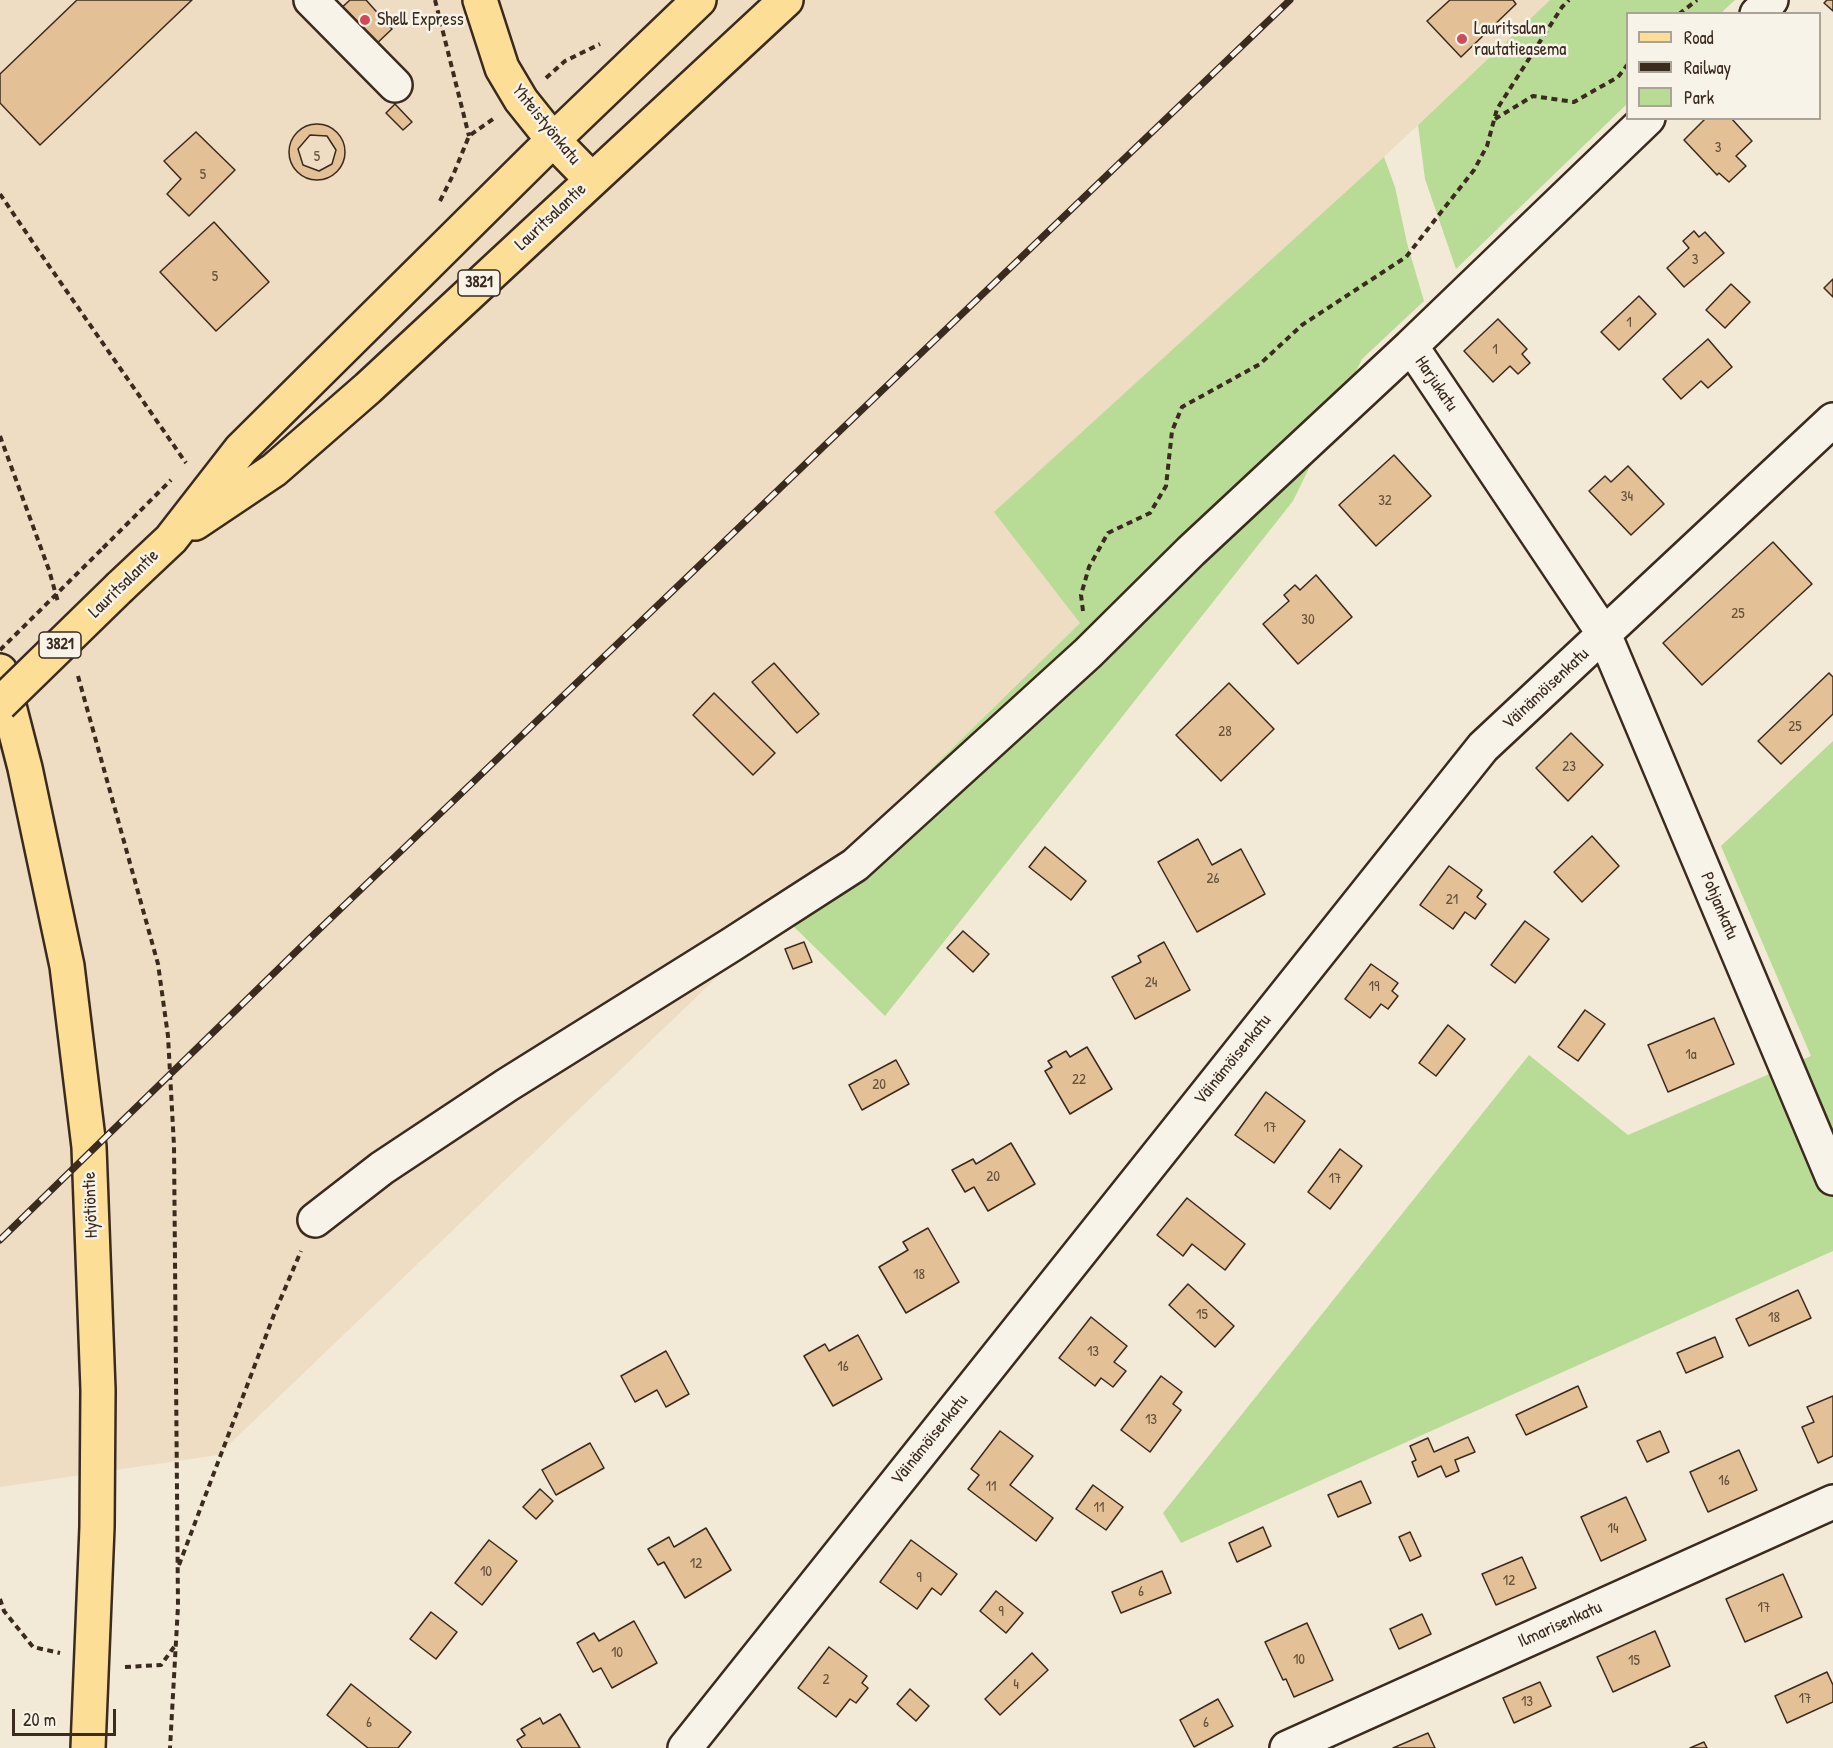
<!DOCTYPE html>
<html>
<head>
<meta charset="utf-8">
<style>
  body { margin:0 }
  #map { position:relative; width:1833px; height:1748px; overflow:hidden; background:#f3e9d7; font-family:"Patrick Hand",sans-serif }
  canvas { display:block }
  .legend { position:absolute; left:1626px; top:12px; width:195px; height:108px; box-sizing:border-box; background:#f7f3e8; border:2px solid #aca397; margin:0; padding:8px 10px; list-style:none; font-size:18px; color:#3b2a1e }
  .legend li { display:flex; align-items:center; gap:12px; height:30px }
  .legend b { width:30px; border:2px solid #aca397 }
  .scale { position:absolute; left:12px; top:1709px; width:104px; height:27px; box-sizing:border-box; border:3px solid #3b2a1e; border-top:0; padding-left:8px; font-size:18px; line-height:21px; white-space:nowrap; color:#3b2a1e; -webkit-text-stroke:4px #f7f3e8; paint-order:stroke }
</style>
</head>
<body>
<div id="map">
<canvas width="1833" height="1748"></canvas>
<ul class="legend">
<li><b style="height:8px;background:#fcde96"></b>Road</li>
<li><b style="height:8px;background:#3b2a1e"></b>Railway</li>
<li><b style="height:16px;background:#b8dc96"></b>Park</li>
</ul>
<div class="scale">20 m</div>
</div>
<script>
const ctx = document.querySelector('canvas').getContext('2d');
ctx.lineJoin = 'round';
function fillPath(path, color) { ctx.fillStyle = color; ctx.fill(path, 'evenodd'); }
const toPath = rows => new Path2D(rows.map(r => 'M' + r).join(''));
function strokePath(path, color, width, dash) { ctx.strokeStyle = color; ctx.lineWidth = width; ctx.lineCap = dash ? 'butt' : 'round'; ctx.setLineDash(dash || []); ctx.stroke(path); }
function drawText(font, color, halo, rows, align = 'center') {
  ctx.font = font + ' "Patrick Hand",sans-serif'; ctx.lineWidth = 5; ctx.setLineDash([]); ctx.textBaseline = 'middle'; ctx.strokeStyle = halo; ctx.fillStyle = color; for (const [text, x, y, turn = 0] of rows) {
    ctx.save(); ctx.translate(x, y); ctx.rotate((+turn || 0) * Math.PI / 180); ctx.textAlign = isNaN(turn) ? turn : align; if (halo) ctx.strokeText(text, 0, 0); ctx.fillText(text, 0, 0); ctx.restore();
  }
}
const built = toPath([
  [0,0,1550,0,1384,157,995,512,1081,622,782,915,218,1455,0,1487]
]);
const green = toPath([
  [1550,0,1735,0,1721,13,1628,14,1627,104,1456,269,1425,179,1418,125],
  [1384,157,1395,187,1407,243,1424,301,1362,359,1293,501,885,1016,782,915,1080,623,994,512],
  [1833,741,1833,1251,1181,1543,1163,1513,1529,1055,1628,1135,1811,1056,1721,846]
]);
const building = toPath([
  [77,0,192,0,40,145,0,103,0,74,77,0],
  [350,0,366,0,392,29,372,48,338,11,350,0],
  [1450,0,1513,0,1516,4,1461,57,1427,21,1450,0],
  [1827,0,1833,0,1833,11,1824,3,1827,0],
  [395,104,412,122,403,130,386,113,395,104],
  [1706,118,1731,118,1752,141,1736,156,1746,166,1729,182,1719,173,1717,175,1684,140,1706,118],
  '289 152a28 28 0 1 1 56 0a28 28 0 1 1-56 0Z',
  [196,132,235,170,189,216,167,194,181,179,164,161,196,132],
  [310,135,327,136,336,150,332,164,319,171,303,165,298,149,310,135],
  [214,222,269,282,216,331,160,272,214,222],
  [1694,231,1699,237,1705,232,1724,253,1684,287,1667,268,1689,248,1683,241,1694,231],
  [1833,279,1833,297,1824,288,1833,279],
  [1731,284,1750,302,1725,328,1706,310,1731,284],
  [1639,296,1656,314,1619,350,1601,332,1639,296],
  [1498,319,1527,349,1522,354,1530,363,1518,374,1510,366,1493,382,1464,351,1498,319],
  [1708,339,1732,367,1708,388,1701,381,1681,399,1663,379,1708,339],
  [1394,455,1431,496,1376,546,1339,505,1394,455],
  [1628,466,1664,504,1631,535,1589,491,1605,476,1611,482,1628,466],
  [1773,542,1812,584,1702,685,1663,643,1773,542],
  [1316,575,1352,617,1298,664,1263,624,1289,601,1284,595,1295,585,1300,590,1316,575],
  [774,663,819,714,797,733,752,682,774,663],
  [1829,673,1833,677,1833,714,1781,764,1758,741,1829,673],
  [1229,683,1274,729,1221,781,1176,735,1229,683],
  [714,693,775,753,753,775,693,715,714,693],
  [1571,733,1603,765,1568,801,1536,768,1571,733],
  [1592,836,1619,866,1582,902,1554,872,1592,836],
  [1198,839,1212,865,1241,849,1265,894,1197,932,1158,862,1198,839],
  [1045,847,1086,881,1071,900,1029,867,1045,847],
  [1449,866,1482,890,1477,897,1486,904,1475,919,1465,912,1453,929,1420,905,1449,866],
  [1525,921,1549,939,1515,983,1491,965,1525,921],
  [963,931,989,954,973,972,947,948,963,931],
  [804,942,812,962,793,969,785,949,804,942],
  [1164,942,1190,990,1135,1019,1112,977,1141,962,1138,956,1164,942],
  [1371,964,1398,983,1392,991,1398,996,1388,1009,1381,1004,1370,1018,1345,999,1371,964],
  [1585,1010,1605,1024,1578,1061,1558,1047,1585,1010],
  [1714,1018,1734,1064,1668,1092,1648,1045,1714,1018],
  [1448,1025,1465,1039,1436,1076,1419,1063,1448,1025],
  [1087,1047,1112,1089,1070,1114,1045,1071,1052,1067,1048,1061,1066,1051,1070,1057,1087,1047],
  [896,1060,909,1084,862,1110,849,1085,896,1060],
  [1266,1092,1305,1121,1274,1163,1235,1135,1266,1092],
  [1011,1143,1035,1184,988,1211,974,1187,965,1192,952,1170,973,1159,976,1164,1011,1143],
  [1340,1149,1362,1166,1330,1209,1308,1192,1340,1149],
  [1187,1198,1245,1244,1225,1270,1192,1244,1183,1256,1157,1235,1187,1198],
  [928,1228,959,1282,906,1313,879,1267,908,1250,903,1242,928,1228],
  [1188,1284,1234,1326,1215,1347,1169,1305,1188,1284],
  [1798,1290,1811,1318,1749,1346,1736,1319,1798,1290],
  [1091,1317,1127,1346,1114,1362,1126,1371,1113,1387,1101,1378,1095,1386,1059,1358,1091,1317],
  [858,1335,882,1379,833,1406,804,1356,825,1344,829,1351,858,1335],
  [1715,1337,1723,1357,1686,1373,1677,1353,1715,1337],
  [666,1351,689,1394,666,1407,657,1390,635,1402,621,1376,666,1351],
  [1161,1376,1182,1392,1173,1404,1181,1410,1150,1452,1121,1430,1161,1376],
  [1578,1386,1587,1407,1526,1435,1516,1415,1578,1386],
  [1833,1396,1833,1456,1818,1463,1802,1427,1814,1422,1807,1407,1833,1396],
  [1000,1431,1033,1456,1010,1485,1053,1518,1036,1541,968,1489,979,1475,971,1469,1000,1431],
  [1660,1431,1669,1452,1647,1462,1637,1441,1660,1431],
  [1468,1437,1475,1452,1455,1460,1459,1471,1446,1477,1441,1466,1418,1477,1412,1462,1416,1460,1410,1446,1428,1438,1434,1452,1468,1437],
  [590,1443,604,1468,556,1495,542,1470,590,1443],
  [1739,1450,1757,1490,1708,1512,1690,1472,1739,1450],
  [1361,1481,1371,1503,1338,1517,1328,1495,1361,1481],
  [1093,1485,1123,1507,1106,1530,1076,1509,1093,1485],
  [540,1489,553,1501,536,1519,523,1507,540,1489],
  [1626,1497,1646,1540,1601,1561,1581,1517,1626,1497],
  [1263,1527,1271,1546,1237,1562,1229,1543,1263,1527],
  [706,1528,731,1570,685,1598,664,1562,658,1565,648,1549,669,1537,674,1547,706,1528],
  [1410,1532,1421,1556,1410,1561,1399,1537,1410,1532],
  [489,1540,517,1561,482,1605,455,1583,489,1540],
  [911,1540,957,1574,941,1595,932,1588,917,1609,880,1582,911,1540],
  [1522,1557,1536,1588,1496,1605,1482,1574,1522,1557],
  [1162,1571,1171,1593,1121,1613,1112,1592,1162,1571],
  [1783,1574,1802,1617,1745,1642,1726,1599,1783,1574],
  [996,1591,1023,1613,1006,1633,980,1611,996,1591],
  [431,1612,457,1632,436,1659,410,1639,431,1612],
  [1422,1614,1431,1634,1399,1649,1390,1629,1422,1614],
  [634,1621,657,1663,612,1688,601,1668,593,1672,577,1643,594,1633,599,1641,634,1621],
  [1307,1623,1333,1680,1294,1697,1286,1679,1283,1680,1265,1642,1307,1623],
  [1655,1631,1670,1666,1613,1692,1597,1657,1655,1631],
  [829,1647,867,1676,862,1683,868,1688,856,1703,850,1699,836,1717,798,1688,829,1647],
  [1032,1653,1048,1670,1000,1715,985,1699,1032,1653],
  [1827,1672,1833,1685,1833,1702,1787,1723,1775,1696,1827,1672],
  [1540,1682,1551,1706,1514,1723,1503,1698,1540,1682],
  [351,1684,411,1732,398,1748,368,1748,327,1715,351,1684],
  [910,1689,929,1706,916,1721,897,1704,910,1689],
  [1218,1699,1233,1726,1194,1747,1180,1720,1218,1699],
  [560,1714,580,1748,522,1748,517,1740,525,1735,521,1729,540,1718,543,1724,560,1714],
  [1428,1733,1435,1748,1393,1748,1428,1733],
  [1704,1742,1707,1748,1690,1748,1704,1742]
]);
const path = toPath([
  [435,0,469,136],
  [1679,14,1697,0],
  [546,78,565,61,600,44],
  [1495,119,1533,96,1574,102,1618,77,1628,64],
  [0,194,36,247,186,463],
  [440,201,454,173,469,136,493,119],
  [0,436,49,570,58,602],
  [103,548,171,480],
  [1083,611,1081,595,1089,567,1108,533,1150,513,1166,486,1172,431,1182,407,1260,364,1302,325,1406,257,1474,170,1487,146,1497,109,1562,7,1569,0],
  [78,676,158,964,168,1036,174,1146,178,1606,170,1748],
  [179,1565,275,1312,301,1251],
  [0,1599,4,1611,33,1647,60,1653],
  [125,1667,161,1665,174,1647]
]);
const minor = toPath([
  [311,0,395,85],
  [1757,14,1771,0],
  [1648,118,1411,346,1604,634,1833,1178],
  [315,1220,382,1168,507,1085,731,945,855,865,1088,653,1191,551,1411,346],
  [685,1748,1483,747,1833,420],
  [1287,1748,1833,1502]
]);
const major = toPath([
  [480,0,502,68,521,100,553,140,591,179],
  [195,523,274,470,368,388,786,0],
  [120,587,171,539,241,449,553,140,699,0],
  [0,671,25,768,67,966,89,1147,98,1390,97,1527,88,1748]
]);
const rail = toPath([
  [0,1240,307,941,1290,0]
]);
const pathBridge = toPath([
  [0,650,103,548]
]);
const majorBridge = toPath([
  [0,704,120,587]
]);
const markers = [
  [365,20,6,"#d1495b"],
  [1462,39,6,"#d1495b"]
];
const numberNames = [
  ["3",1718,148],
  ["5",317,157],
  ["5",203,175],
  ["3",1695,260],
  ["5",215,277],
  ["1",1629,323],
  ["1",1495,350],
  ["34",1627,497],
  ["32",1385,501],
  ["25",1738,614],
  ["30",1308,620],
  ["25",1795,727],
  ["28",1225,732],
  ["23",1569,767],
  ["26",1213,879],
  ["21",1452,900],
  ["24",1151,983],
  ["19",1374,987],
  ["1a",1691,1055],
  ["22",1079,1080],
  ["20",879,1085],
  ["17",1270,1128],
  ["20",993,1177],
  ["17",1335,1179],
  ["18",919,1275],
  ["15",1202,1315],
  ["18",1774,1318],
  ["13",1093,1352],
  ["16",843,1367],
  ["13",1151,1420],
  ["16",1724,1481],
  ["11",991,1487],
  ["11",1099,1508],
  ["14",1613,1529],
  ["12",696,1564],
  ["10",486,1572],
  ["9",919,1578],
  ["12",1509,1581],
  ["6",1141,1592],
  ["17",1764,1608],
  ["9",1001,1612],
  ["10",617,1653],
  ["10",1299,1660],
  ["15",1634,1661],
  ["2",826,1680],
  ["4",1016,1685],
  ["17",1805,1699],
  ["13",1527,1702],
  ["6",369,1723],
  ["6",1206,1723]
];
const shields = [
  [479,283,42],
  [60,645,42]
];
const shieldNames = [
  ["3821",479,283],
  ["3821",60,645]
];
const poiNames = [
  ["Shell Express",377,20],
  ["Lauritsalan",1474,29],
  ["rautatieasema",1474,50]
];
const streetNames = [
  ["Yhteistyönkatu",546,125,51],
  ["Lauritsalantie",551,217,-43],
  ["Harjukatu",1436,384,56],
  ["Lauritsalantie",124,584,-44],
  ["Väinämöisenkatu",1546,689,-43],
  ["Pohjankatu",1719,906,67],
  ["Väinämöisenkatu",1233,1060,-51],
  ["Hyötiöntie",91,1205,-92],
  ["Väinämöisenkatu",930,1440,-51],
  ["Ilmarisenkatu",1560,1625,-24]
];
fillPath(built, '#eeddc3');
fillPath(green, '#b8dc96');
fillPath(building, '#e3c095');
strokePath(building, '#3b2a1e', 1.5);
strokePath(minor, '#3b2a1e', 38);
strokePath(major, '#3b2a1e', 38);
strokePath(path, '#3b2a1e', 4, [6, 4.5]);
strokePath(minor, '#f7f3e8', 33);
strokePath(major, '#fcde96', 33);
strokePath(rail, '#3b2a1e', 7);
strokePath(rail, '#f7f3e8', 4.5, [14]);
strokePath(majorBridge, '#3b2a1e', 38, []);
strokePath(pathBridge, '#3b2a1e', 4, [6, 4.5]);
strokePath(majorBridge, '#fcde96', 33);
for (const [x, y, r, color] of markers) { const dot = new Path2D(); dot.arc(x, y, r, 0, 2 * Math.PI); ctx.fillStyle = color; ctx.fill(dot); strokePath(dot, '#f7f3e8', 2); }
drawText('15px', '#65503c', null, numberNames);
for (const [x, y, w] of shields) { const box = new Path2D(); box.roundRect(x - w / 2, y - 13, w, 26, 4.5); ctx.fillStyle = '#f7f3e8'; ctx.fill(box); strokePath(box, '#3b2a1e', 1.5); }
drawText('bold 16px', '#3b2a1e', null, shieldNames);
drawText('18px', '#3b2a1e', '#f7f3e8', poiNames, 'left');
drawText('18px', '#3b2a1e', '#f7f3e8', streetNames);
</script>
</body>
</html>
